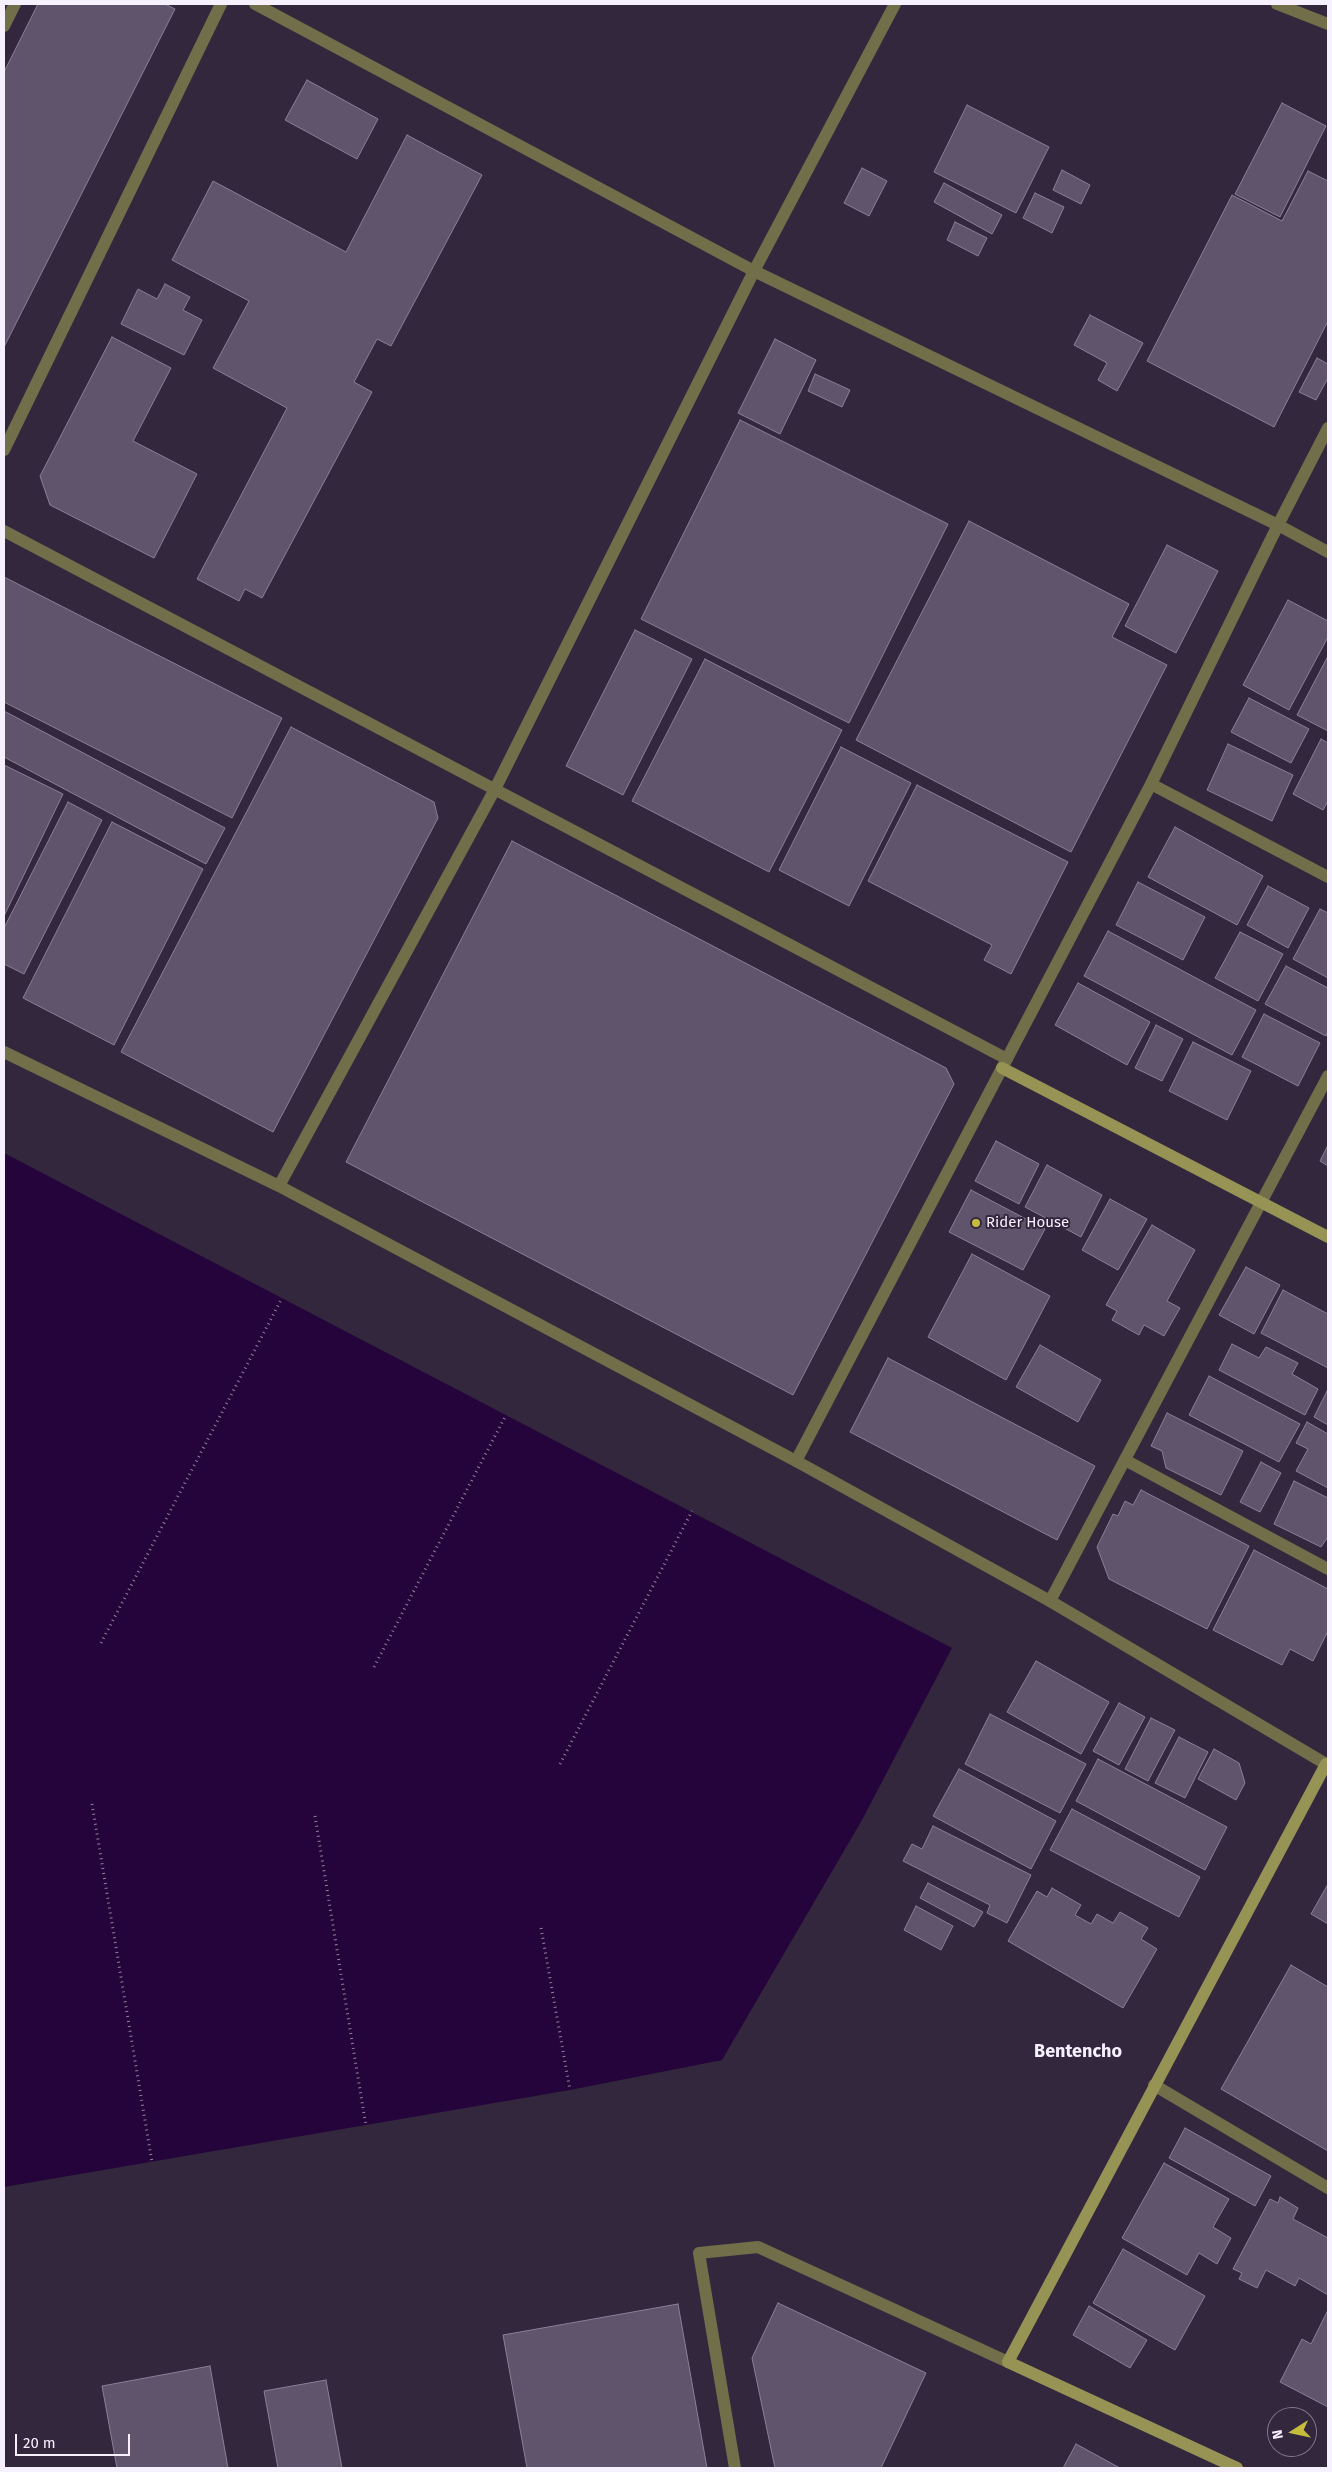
<!DOCTYPE html>
<html>
<head>
<meta charset="utf-8">
<style>
  body { margin:0 }
  #map { position:relative; width:1332px; height:2472px; overflow:hidden; background:#32273d; font-family:"Fira Sans",sans-serif }
  canvas { display:block }
  .frame { position:absolute; inset:0; border:5px solid #f7f0ff; pointer-events:none }
  .north { position:absolute; left:1267px; top:2407px; width:50px; height:50px; box-sizing:border-box; background:#32273d; border:1px solid #81778b; border-radius:50%; rotate:260deg; font-size:14px; font-weight:700; line-height:20px; text-align:center; color:#f7f0ff }
  .north::after { content:''; display:block; margin:auto; width:18px; height:22px; background:#c5bc3d; clip-path:polygon(50% 0,100% 100%,50% 72%,0 100%) }
  .scale { position:absolute; left:15px; top:2434px; width:115px; height:22px; box-sizing:border-box; border:2px solid #f7f0ff; border-top:0; padding-left:6px; font-size:15px; line-height:18px; white-space:nowrap; color:#f7f0ff; -webkit-text-stroke:4px #32273d; paint-order:stroke }
</style>
</head>
<body>
<div id="map">
<canvas width="1332" height="2472"></canvas>
<div class="frame"></div>
<div class="north">N</div>
<div class="scale">20 m</div>
</div>
<script>
const ctx = document.querySelector('canvas').getContext('2d');
ctx.lineJoin = 'round';
function fillPath(path, color) { ctx.fillStyle = color; ctx.fill(path, 'evenodd'); }
const toPath = rows => new Path2D(rows.map(r => 'M' + r).join(''));
function strokePath(path, color, width, dash) { ctx.strokeStyle = color; ctx.lineWidth = width; ctx.lineCap = dash ? 'butt' : 'round'; ctx.setLineDash(dash || []); ctx.stroke(path); }
function drawText(font, color, halo, rows, align = 'center') {
  ctx.font = font + ' "Fira Sans",sans-serif'; ctx.lineWidth = 4; ctx.setLineDash([]); ctx.textBaseline = 'middle'; ctx.strokeStyle = halo; ctx.fillStyle = color; for (const [text, x, y, turn = 0] of rows) {
    ctx.save(); ctx.translate(x, y); ctx.rotate((+turn || 0) * Math.PI / 180); ctx.textAlign = isNaN(turn) ? turn : align; if (halo) ctx.strokeText(text, 0, 0); ctx.fillText(text, 0, 0); ctx.restore();
  }
}
const water = toPath([
  [4,1153,952,1648,862,1820,722,2060,570,2090,4,2187]
]);
const building = toPath([
  [38,4,165,4,175,9,4,347,4,72,38,4],
  [307,80,378,119,357,159,285,120,307,80],
  [1282,103,1326,126,1280,217,1235,194,1282,103],
  [967,105,1049,147,1016,213,934,172,967,105],
  [407,135,482,175,391,346,377,339,354,382,372,392,262,598,245,589,239,601,197,579,287,408,213,368,249,301,172,260,213,181,346,252,407,135],
  [862,168,887,181,869,216,844,203,862,168],
  [1062,170,1090,185,1081,204,1053,190,1062,170],
  [1308,171,1328,181,1328,321,1274,427,1147,361,1232,195,1282,221,1308,171],
  [944,183,1002,215,992,234,934,202,944,183],
  [1035,193,1064,207,1052,233,1023,218,1035,193],
  [955,222,987,238,978,256,947,240,955,222],
  [165,284,190,297,183,310,202,320,184,355,121,324,138,289,157,299,165,284],
  [1090,315,1143,343,1117,391,1098,380,1107,363,1074,345,1090,315],
  [112,337,171,368,133,441,197,474,154,558,50,505,40,476,112,337],
  [775,339,816,360,780,434,738,413,775,339],
  [1317,358,1328,364,1328,378,1316,400,1299,392,1317,358],
  [815,374,850,390,842,407,808,391,815,374],
  [740,420,948,524,849,723,641,619,740,420],
  [969,521,1129,604,1112,637,1167,665,1071,852,856,740,969,521],
  [1167,545,1218,571,1176,653,1125,626,1167,545],
  [4,577,282,718,232,818,4,702,4,577],
  [1288,600,1328,621,1328,637,1289,710,1243,685,1288,600],
  [635,630,692,659,623,795,566,766,635,630],
  [1328,656,1328,731,1297,715,1328,656],
  [705,659,842,730,769,872,632,801,705,659],
  [1249,698,1309,729,1291,763,1231,732,1249,698],
  [4,711,225,828,206,864,4,757,4,711],
  [291,727,434,802,438,818,273,1132,121,1052,291,727],
  [1321,739,1328,743,1328,801,1323,810,1293,794,1321,739],
  [1228,744,1293,775,1272,821,1207,790,1228,744],
  [841,747,911,783,849,906,779,870,841,747],
  [4,765,63,794,4,916,4,765],
  [917,785,1068,862,1011,974,984,960,992,945,868,881,917,785],
  [68,802,102,820,24,974,4,964,4,928,68,802],
  [112,822,203,869,114,1045,23,998,112,822],
  [1175,827,1263,876,1237,925,1148,877,1175,827],
  [512,841,946,1068,954,1084,793,1395,346,1162,512,841],
  [1138,882,1205,917,1183,960,1116,925,1138,882],
  [1268,886,1309,908,1288,948,1247,925,1268,886],
  [1320,909,1328,913,1328,978,1293,959,1320,909],
  [1108,931,1256,1010,1232,1055,1084,976,1108,931],
  [1240,932,1283,954,1258,1001,1215,978,1240,932],
  [1286,966,1328,988,1328,1031,1326,1036,1265,1004,1286,966],
  [1078,983,1150,1022,1127,1065,1055,1025,1078,983],
  [1264,1014,1320,1043,1298,1086,1242,1057,1264,1014],
  [1156,1025,1183,1039,1162,1081,1135,1068,1156,1025],
  [1193,1042,1251,1071,1227,1120,1169,1091,1193,1042],
  [996,1141,1039,1164,1019,1204,975,1181,996,1141],
  [1328,1145,1328,1166,1320,1161,1328,1145],
  [1047,1165,1102,1195,1081,1237,1025,1207,1047,1165],
  [971,1190,1045,1229,1023,1270,949,1232,971,1190],
  [1110,1199,1147,1219,1118,1270,1082,1250,1110,1199],
  [1152,1225,1195,1250,1167,1301,1180,1308,1164,1336,1144,1325,1139,1335,1112,1320,1117,1311,1106,1305,1152,1225],
  [972,1254,1050,1296,1006,1380,928,1337,972,1254],
  [1246,1267,1280,1285,1254,1334,1219,1315,1246,1267],
  [1283,1290,1328,1314,1328,1368,1261,1333,1283,1290],
  [1232,1344,1259,1358,1266,1347,1298,1363,1292,1374,1318,1389,1305,1415,1219,1370,1232,1344],
  [1040,1345,1101,1380,1078,1422,1016,1387,1040,1345],
  [888,1358,1095,1466,1057,1540,850,1432,888,1358],
  [1209,1376,1300,1424,1279,1462,1189,1415,1209,1376],
  [1328,1389,1328,1425,1314,1417,1328,1389],
  [1167,1413,1243,1451,1221,1495,1166,1468,1162,1451,1151,1446,1167,1413],
  [1307,1422,1328,1434,1328,1488,1296,1471,1308,1449,1296,1443,1307,1422],
  [1261,1462,1281,1473,1260,1512,1240,1502,1261,1462],
  [1294,1481,1328,1498,1328,1537,1321,1547,1274,1524,1294,1481],
  [1141,1490,1249,1546,1207,1629,1109,1579,1097,1547,1113,1514,1118,1516,1125,1501,1133,1505,1141,1490],
  [1254,1550,1328,1589,1328,1631,1313,1661,1290,1649,1282,1665,1213,1630,1254,1550],
  [1036,1661,1109,1702,1081,1754,1007,1712,1036,1661],
  [1119,1703,1145,1717,1119,1765,1093,1751,1119,1703],
  [990,1714,1086,1764,1060,1813,965,1764,990,1714],
  [1151,1718,1175,1730,1148,1781,1125,1769,1151,1718],
  [1179,1737,1208,1752,1185,1798,1155,1783,1179,1737],
  [1214,1749,1239,1763,1245,1783,1236,1800,1198,1779,1214,1749],
  [1098,1759,1227,1827,1205,1870,1076,1801,1098,1759],
  [959,1769,1056,1821,1031,1869,933,1816,959,1769],
  [1072,1809,1200,1877,1179,1917,1050,1850,1072,1809],
  [933,1826,1031,1875,1007,1923,987,1913,990,1905,903,1861,912,1844,922,1849,933,1826],
  [928,1883,983,1912,974,1927,920,1898,928,1883],
  [1328,1884,1328,1924,1311,1914,1328,1884],
  [1052,1888,1081,1905,1075,1915,1091,1924,1097,1914,1113,1923,1120,1912,1148,1928,1141,1939,1157,1949,1123,2008,1008,1941,1037,1891,1047,1897,1052,1888],
  [916,1906,953,1926,941,1950,904,1930,916,1906],
  [1291,1965,1328,1987,1328,2151,1221,2089,1291,1965],
  [1185,2128,1271,2176,1255,2206,1169,2158,1185,2128],
  [1164,2163,1229,2199,1213,2227,1231,2238,1217,2264,1199,2253,1187,2275,1122,2238,1164,2163],
  [1280,2197,1298,2208,1293,2219,1328,2238,1328,2295,1299,2278,1295,2286,1266,2270,1257,2288,1239,2279,1242,2273,1233,2269,1270,2199,1278,2203,1280,2197],
  [1123,2249,1205,2296,1175,2350,1093,2303,1123,2249],
  [778,2303,926,2373,881,2468,775,2468,752,2358,778,2303],
  [678,2304,707,2468,527,2468,503,2335,678,2304],
  [1089,2306,1147,2340,1130,2368,1073,2335,1089,2306],
  [1328,2310,1328,2407,1280,2382,1302,2339,1311,2344,1328,2310],
  [210,2366,228,2468,117,2468,102,2386,210,2366],
  [326,2380,342,2468,278,2468,264,2391,326,2380],
  [1076,2444,1120,2468,1063,2468,1076,2444]
]);
const path = toPath([
  [101,1643,282,1298],
  [374,1667,506,1415],
  [560,1764,692,1511],
  [92,1804,152,2162],
  [315,1816,366,2126],
  [541,1928,570,2090]
]);
const lane = toPath([
  [255,4,754,271,495,789,279,1186],
  [1277,4,1328,24],
  [4,26,15,4],
  [754,271,895,4],
  [4,450,221,4],
  [4,531,1007,1059],
  [4,1052,279,1186,796,1461,1050,1601,1326,1764],
  [1125,1460,1328,1569],
  [1154,2085,1328,2188]
]);
const street = toPath([
  [754,271,1278,525,1328,552],
  [1151,784,1328,877],
  [796,1461,1151,784,1278,525,1328,428],
  [1050,1601,1328,1076],
  [735,2468,699,2253,758,2247,1008,2362]
]);
const secondary = toPath([
  [1002,1068,1328,1237],
  [1237,2468,1008,2362,1326,1764]
]);
const markers = [
  [976,1223,5,"#c5bc3d"]
];
const poiNames = [
  ["Rider House",986,1223]
];
const quarterNames = [
  ["Bentencho",1078,2052]
];
fillPath(water, '#24043a');
fillPath(building, '#60546c');
strokePath(building, '#8b7f99', 1);
strokePath(path, '#8e8597', 3, [1, 4]);
strokePath(lane, '#716e49', 12);
strokePath(street, '#716e49', 12);
strokePath(secondary, '#979355', 12);
for (const [x, y, r, color] of markers) { const dot = new Path2D(); dot.arc(x, y, r, 0, 2 * Math.PI); ctx.fillStyle = color; ctx.fill(dot); strokePath(dot, '#32273d', 2); }
drawText('15px', '#f7f0ff', '#32273d', poiNames, 'left');
drawText('bold 18px', '#f7f0ff', '#32273d', quarterNames);
</script>
</body>
</html>
